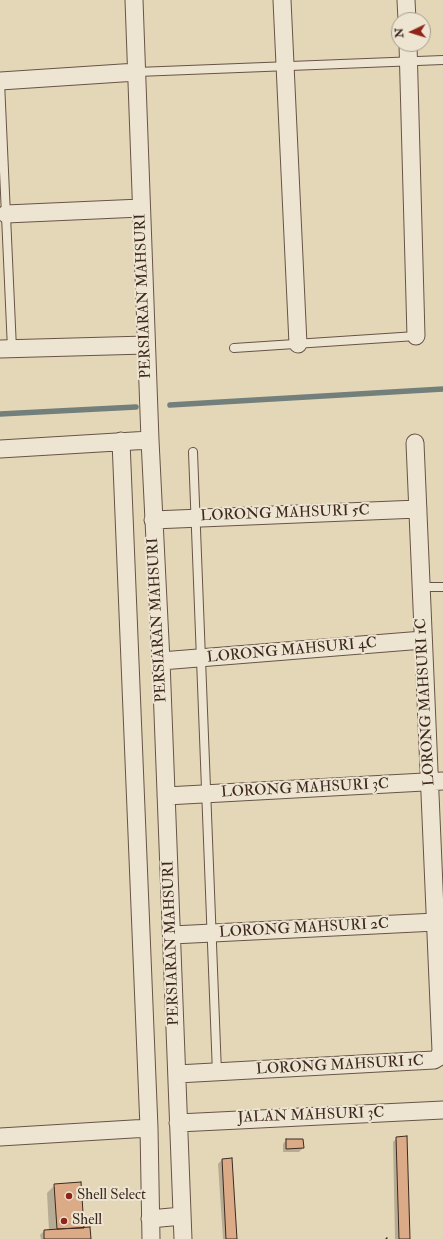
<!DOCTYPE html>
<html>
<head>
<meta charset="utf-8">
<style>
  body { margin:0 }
  #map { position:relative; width:443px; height:1239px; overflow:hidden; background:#e4d7b8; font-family:"IM FELL Double Pica",serif }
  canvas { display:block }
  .north { position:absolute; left:391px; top:12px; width:40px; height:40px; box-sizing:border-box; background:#ede5d1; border:1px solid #a79a8b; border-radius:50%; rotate:266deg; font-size:11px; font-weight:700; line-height:16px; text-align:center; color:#3e2921 }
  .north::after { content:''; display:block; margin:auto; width:14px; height:18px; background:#8f2418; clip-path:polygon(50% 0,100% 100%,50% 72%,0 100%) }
</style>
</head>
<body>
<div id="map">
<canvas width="443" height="1239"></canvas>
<div class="north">N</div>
</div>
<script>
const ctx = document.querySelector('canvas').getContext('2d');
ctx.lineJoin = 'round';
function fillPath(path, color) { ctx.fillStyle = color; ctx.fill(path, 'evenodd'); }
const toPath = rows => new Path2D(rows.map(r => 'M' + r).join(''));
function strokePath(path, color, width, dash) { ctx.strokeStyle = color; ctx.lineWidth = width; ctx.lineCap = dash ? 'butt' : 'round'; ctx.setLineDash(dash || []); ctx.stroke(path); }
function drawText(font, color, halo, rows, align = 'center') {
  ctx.font = font + ' "IM FELL Double Pica",serif'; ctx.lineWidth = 4; ctx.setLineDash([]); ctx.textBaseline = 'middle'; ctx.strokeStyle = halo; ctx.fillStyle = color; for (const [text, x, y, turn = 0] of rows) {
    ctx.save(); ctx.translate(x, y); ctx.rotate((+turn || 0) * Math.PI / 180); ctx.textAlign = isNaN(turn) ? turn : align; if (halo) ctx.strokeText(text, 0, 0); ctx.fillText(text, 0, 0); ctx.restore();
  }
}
const shadow = toPath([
  [397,1138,409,1239,395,1239,393,1142],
  [286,1140,303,1148,299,1152,283,1152,283,1144],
  [222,1160,231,1160,236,1239,223,1239,218,1164],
  [55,1185,83,1227,90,1239,41,1239,40,1235,44,1231,49,1231,47,1193]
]);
const stream = toPath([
  [170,405,443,389],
  [0,414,136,407]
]);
const building = toPath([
  [407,1136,410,1239,399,1239,396,1137,407,1136],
  [286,1139,303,1139,304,1148,286,1149,286,1139],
  [232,1158,237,1239,226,1239,222,1159,232,1158],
  [81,1182,84,1228,57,1229,54,1184,81,1182],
  [90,1227,91,1239,44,1239,44,1230,90,1227]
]);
const path = toPath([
  [386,1238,387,1239]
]);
const service = toPath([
  [137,72,443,60],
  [0,82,12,349],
  [234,348,416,336],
  [193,452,217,1073],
  [420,587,443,587]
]);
const minor = toPath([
  [134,0,150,440,161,661,183,1239],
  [282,0,298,344],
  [406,0,407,20],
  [408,44,416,336],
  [0,81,137,72],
  [6,214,141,208],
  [0,349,146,345],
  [121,441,149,1128,151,1239],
  [0,449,150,440],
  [153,520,418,509],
  [161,661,423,640],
  [166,796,443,781],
  [172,935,436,922],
  [177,1074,434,1060,439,1057,441,1051,415,443],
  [178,1123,443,1110],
  [0,1137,149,1128],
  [150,1219,182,1216]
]);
const markers = [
  [69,1196,4,"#8f2418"],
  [64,1221,4,"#8f2418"]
];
const streetNames = [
  ["PERSIARAN MAHSURI",144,296,-92],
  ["LORONG MAHSURI 5C",285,514,-2],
  ["PERSIARAN MAHSURI",158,620,-93],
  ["LORONG MAHSURI 4C",292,651,-5],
  ["LORONG MAHSURI 1C",426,702,-93],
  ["LORONG MAHSURI 3C",305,789,-3],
  ["LORONG MAHSURI 2C",304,929,-3],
  ["PERSIARAN MAHSURI",172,943,-92],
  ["LORONG MAHSURI 1C",340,1066,-3],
  ["JALAN MAHSURI 3C",311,1116,-2]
];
const poiNames = [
  ["Shell Select",77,1196],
  ["Shell",72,1221]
];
fillPath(shadow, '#0003');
strokePath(stream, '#737f7b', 5.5);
fillPath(building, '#dbab87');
strokePath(building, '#3e2921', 1);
strokePath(service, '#685447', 10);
strokePath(minor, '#685447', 19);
strokePath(path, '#3e2921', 2.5, [3, 2]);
strokePath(service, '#ede5d1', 8);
strokePath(minor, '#ede5d1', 17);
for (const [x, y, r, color] of markers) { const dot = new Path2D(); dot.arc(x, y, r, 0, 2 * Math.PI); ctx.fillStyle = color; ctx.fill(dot); strokePath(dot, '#ede5d1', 1.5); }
drawText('15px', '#3e2921', '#ede5d1', streetNames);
drawText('15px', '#3e2921', '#ede5d1', poiNames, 'left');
</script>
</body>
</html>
